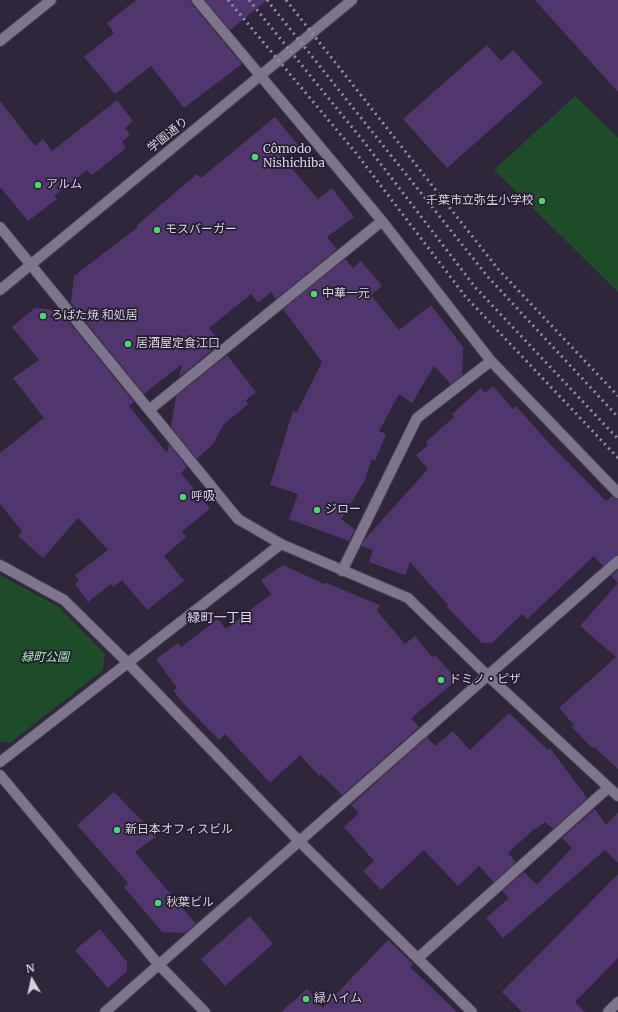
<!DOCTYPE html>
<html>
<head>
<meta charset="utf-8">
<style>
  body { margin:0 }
  #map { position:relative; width:618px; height:1012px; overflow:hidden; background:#30263c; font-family:Merriweather,serif }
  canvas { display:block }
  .north { position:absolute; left:12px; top:960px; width:40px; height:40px; -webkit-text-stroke:3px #261c31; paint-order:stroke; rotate:351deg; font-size:11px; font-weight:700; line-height:16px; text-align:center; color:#d7d1e0 }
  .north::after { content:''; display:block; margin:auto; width:14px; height:18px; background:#d7d1e0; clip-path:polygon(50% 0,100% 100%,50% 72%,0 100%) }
</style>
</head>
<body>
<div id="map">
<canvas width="618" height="1012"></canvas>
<div class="north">N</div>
</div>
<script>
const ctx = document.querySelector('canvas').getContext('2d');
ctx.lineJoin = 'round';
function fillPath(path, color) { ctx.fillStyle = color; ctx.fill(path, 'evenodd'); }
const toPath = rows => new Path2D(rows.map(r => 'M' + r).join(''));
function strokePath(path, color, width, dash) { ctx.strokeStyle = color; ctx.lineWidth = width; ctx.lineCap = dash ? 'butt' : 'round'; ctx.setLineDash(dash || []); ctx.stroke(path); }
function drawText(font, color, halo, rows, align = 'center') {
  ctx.font = font + ' Merriweather,"Noto Sans JP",serif'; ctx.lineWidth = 3.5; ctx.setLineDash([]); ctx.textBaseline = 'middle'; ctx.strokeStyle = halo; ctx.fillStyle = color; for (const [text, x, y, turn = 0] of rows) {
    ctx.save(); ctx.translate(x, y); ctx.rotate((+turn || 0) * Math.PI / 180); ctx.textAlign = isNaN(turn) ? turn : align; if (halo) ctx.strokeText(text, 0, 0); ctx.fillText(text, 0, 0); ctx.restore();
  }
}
const green = toPath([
  [575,96,618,138,618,292,494,170],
  [0,575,59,607,105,654,103,670,10,743,0,742]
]);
const building = toPath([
  [136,0,191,0,192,4,242,64,184,108,151,66,115,94,84,57,114,33,107,23],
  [205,0,267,0,230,30],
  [535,0,618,0,618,92,559,27],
  [487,45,501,61,513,50,543,83,447,168,403,119],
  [117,100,133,121,125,128,130,135,122,142,126,148,92,175,87,170,54,196,57,199,28,221,0,187,0,101,35,146,43,139,52,151],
  [275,117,298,145,283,158,318,199,332,188,354,217,327,237,337,249,276,299,271,292,258,303,251,294,209,328,219,340,216,343,218,345,179,377,182,364,144,394,71,303,74,276,138,227,137,225,197,174,201,178],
  [345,259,353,268,361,261,382,286,371,295,399,330,431,305,463,347,462,376,451,384,434,366,412,403,399,394,379,431,386,434,375,461,372,459,364,482,341,519,355,530,349,541,289,519,298,494,270,485,293,411,297,412,322,362,283,309],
  [35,308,60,311,134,402,129,406,167,453,169,444,187,467,181,473,210,509,182,531,186,537,164,556,184,581,147,610,122,580,113,587,111,584,88,602,75,584,79,581,75,575,108,550,78,518,43,558,18,536,22,531,0,504,0,453,44,418,13,378,39,360,12,327],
  [227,355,256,392,246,400,248,404,223,425,214,443,197,459,171,427,176,396],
  [493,386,513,409,516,406,548,442,606,501,612,496,618,499,618,555,603,566,594,556,527,619,522,614,492,643,482,643,446,606,448,605,410,562,405,575,369,562,373,550,361,546,365,539,428,469,416,455,428,445,426,442,454,417,452,414,481,388,485,393],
  [283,565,324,584,326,583,380,605,377,611,405,644,415,636,432,657,435,655,457,680,411,718,419,727,342,795,321,774,319,776,300,755,270,783,225,734,219,740,182,702,173,690,177,688,156,659,178,643,181,647,218,619,226,629,271,594,261,580],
  [618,570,618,769,594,747,592,748,572,727,574,725,559,708,616,657,580,626,618,583,611,576],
  [509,713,548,750,550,748,587,798,553,829,545,822,536,829,535,828,508,853,516,862,494,882,479,866,458,886,424,850,381,890,363,871,374,861,344,827,359,813,351,805,427,737,435,746,453,731,470,750],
  [114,792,157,836,135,852,196,924,185,933,162,932,124,887,128,883,77,825],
  [595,809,606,825,618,812,618,863,605,850,503,938,486,918,509,898,502,891,524,872,537,885,572,848,562,838],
  [618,874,618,958,575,1002,585,1012,522,1012,502,992],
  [250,916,273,944,225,986,201,959],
  [100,929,127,962,127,971,108,988,75,950],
  [388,940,413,964,410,967,457,1012,281,1012,307,989,323,1008]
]);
const minor = toPath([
  [197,0,382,221,491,361,618,493],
  [0,41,51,0],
  [0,227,238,519,281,544,408,598,487,675,618,796],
  [149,410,382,221],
  [0,565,64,600,127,662,299,841,472,1012],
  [342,571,417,418,491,361],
  [0,762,281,544],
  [418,958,608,788],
  [105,1012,618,561],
  [608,1012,618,1002]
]);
const tertiary = toPath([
  [0,290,352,0],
  [0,775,159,965,205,1012]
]);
const rail = toPath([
  [228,0,356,153,465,296,618,458],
  [249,0,364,142,475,287,618,439],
  [267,0,488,277,618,417],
  [286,0,498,269,618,396]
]);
const markers = [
  [255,157,4,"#51d674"],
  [38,185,4,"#51d674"],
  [542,201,4,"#51d674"],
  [157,230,4,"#51d674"],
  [314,294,4,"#51d674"],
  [43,316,4,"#51d674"],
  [128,344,4,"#51d674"],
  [183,497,4,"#51d674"],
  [317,510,4,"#51d674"],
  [441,680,4,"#51d674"],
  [117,830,4,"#51d674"],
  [158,903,4,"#51d674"],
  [306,999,4,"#51d674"]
];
const streetNames = [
  ["学園通り",168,135,-39]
];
const poiNames = [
  ["Cômodo",263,150],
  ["Nishichiba",263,164],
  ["アルム",46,185],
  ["千葉市立弥生小学校",534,201,"right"],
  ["モスバーガー",165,230],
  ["中華一元",322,294],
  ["ろばた焼 和処居",51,316],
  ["居酒屋定食江口",136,344],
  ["呼吸",191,497],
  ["ジロー",325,510],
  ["ドミノ・ピザ",449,680],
  ["新日本オフィスビル",125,830],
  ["秋葉ビル",166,903],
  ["緑ハイム",314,999]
];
const parkNames = [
  ["緑町公園",45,658]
];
const neighbourhoodNames = [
  ["緑町一丁目",220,618]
];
fillPath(green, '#1d4e29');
fillPath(building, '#51366d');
strokePath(minor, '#4a4153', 12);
strokePath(tertiary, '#4a4153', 12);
strokePath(minor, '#7f748e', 10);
strokePath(tertiary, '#7f748e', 10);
strokePath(rail, '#9790a1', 3, [2, 4]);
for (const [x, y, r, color] of markers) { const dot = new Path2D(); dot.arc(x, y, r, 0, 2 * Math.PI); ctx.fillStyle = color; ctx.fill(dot); strokePath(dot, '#261c31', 1.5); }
drawText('12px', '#d7d1e0', '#261c31', streetNames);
drawText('12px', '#d7d1e0', '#261c31', poiNames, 'left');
drawText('italic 12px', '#a0f4af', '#261c31', parkNames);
drawText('13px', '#e6d9f7', '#261c31', neighbourhoodNames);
</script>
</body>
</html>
